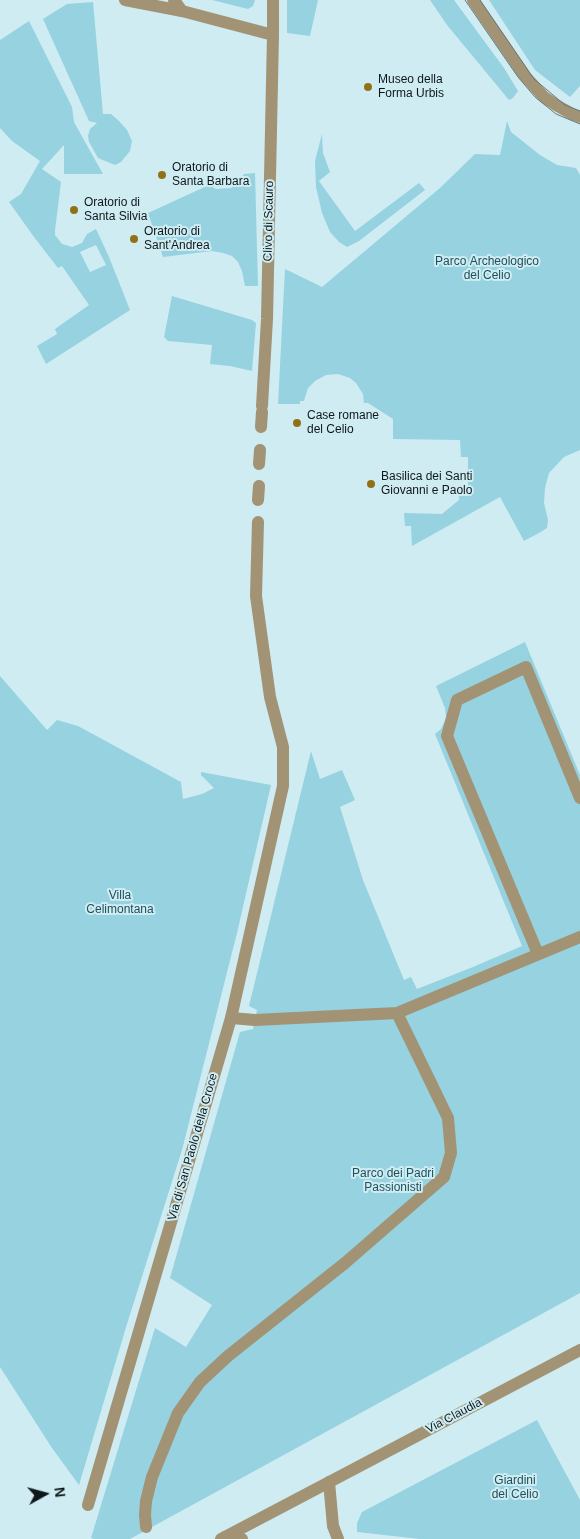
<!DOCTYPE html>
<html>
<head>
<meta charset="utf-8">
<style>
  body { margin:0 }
  #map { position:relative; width:580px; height:1539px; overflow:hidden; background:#cfecf3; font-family:Arial,sans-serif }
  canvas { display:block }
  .north { position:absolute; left:20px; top:1469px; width:50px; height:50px; -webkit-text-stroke:4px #cfecf3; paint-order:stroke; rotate:83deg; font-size:14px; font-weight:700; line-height:20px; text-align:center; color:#0e181b }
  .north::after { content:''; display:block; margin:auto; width:18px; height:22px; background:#0e181b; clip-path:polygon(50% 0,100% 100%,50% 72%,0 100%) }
</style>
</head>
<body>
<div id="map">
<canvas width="580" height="1539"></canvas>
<div class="north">N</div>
</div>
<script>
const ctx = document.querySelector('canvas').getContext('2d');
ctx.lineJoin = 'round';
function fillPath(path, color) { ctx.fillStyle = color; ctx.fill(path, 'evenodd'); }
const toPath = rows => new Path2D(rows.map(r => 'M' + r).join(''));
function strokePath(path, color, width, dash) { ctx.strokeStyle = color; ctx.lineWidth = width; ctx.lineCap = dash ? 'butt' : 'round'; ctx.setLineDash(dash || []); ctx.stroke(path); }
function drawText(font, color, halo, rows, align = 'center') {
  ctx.font = font + ' Arial,sans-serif'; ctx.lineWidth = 4; ctx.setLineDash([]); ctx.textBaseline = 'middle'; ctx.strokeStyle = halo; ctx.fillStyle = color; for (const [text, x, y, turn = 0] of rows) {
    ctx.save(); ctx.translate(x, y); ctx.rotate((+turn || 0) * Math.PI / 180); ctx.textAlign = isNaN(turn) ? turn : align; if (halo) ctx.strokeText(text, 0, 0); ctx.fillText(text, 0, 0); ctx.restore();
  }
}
const green = toPath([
  [212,0,255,0,253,6,248,9],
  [287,0,318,0,310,36,287,33],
  [430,0,454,0,504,68,518,91,513,98,509,100,447,25],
  [489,0,580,0,580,86,570,97,535,70],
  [93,2,103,114,111,114,119,121,127,130,132,141,130,151,121,162,115,165,98,158,89,142,88,136,90,129,97,123,89,121,43,19,67,4],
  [29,21,72,107,74,122,103,174,64,174,64,145,42,169,61,182,55,230,55,235,62,244,72,247,82,243,87,234,96,229,109,257,130,310,46,364,37,346,57,334,55,329,89,305,62,266,58,268,34,237,9,202,21,194,40,161,12,141,0,128,0,40],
  [96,245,106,265,90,272,80,252],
  [507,121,511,132,540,155,557,165,576,168,580,175,580,450,564,457,549,473,545,488,544,503,548,520,547,528,539,533,524,541,500,497,412,546,411,526,405,526,404,513,442,514,459,500,459,496,468,496,468,457,461,457,460,440,393,439,393,419,368,403,364,403,363,394,356,383,350,378,338,374,326,375,315,381,308,388,304,401,300,401,300,404,278,404,285,269,322,287,440,188,475,154,500,155],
  [322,134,323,153,330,172,319,181,355,231,419,183,425,190,359,241,347,247,339,242,330,232,322,213,316,187,315,161],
  [255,173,258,286,245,286,242,271,238,262,232,256,223,253,212,251,163,257,148,213,209,185,216,189,231,188,235,185,244,174],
  [172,296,252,320,256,323,252,371,230,366,210,364,212,345,168,341,164,337],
  [525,642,580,775,580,1293,130,1539,94,1539,91,1538,155,1328,186,1347,212,1305,170,1278,240,1032,253,1029,257,1010,249,1006,311,751,320,779,342,770,355,800,340,807,363,880,404,980,411,977,417,989,473,967,522,946,435,734,441,729,446,718,445,708,436,686],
  [0,676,47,730,57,720,78,726,181,782,183,799,202,794,214,788,201,775,201,772,271,785,237,933,182,1150,127,1324,79,1485,52,1448,0,1367],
  [537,1420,580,1500,580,1539,420,1539,357,1532,357,1523,362,1512]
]);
const service = toPath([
  [125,0,182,11],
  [473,0,525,76,535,87,544,97,556,105,572,114,580,117],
  [538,954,447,736,457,700,526,667,580,798],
  [231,1018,255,1020,397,1013,580,937],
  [146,1527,145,1515,146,1501,152,1477,178,1413,200,1382,228,1356,345,1263,444,1177,451,1153,448,1118,397,1013]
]);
const minor = toPath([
  [174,0,182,11,273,35],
  [262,406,267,319,273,35,273,0],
  [261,427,262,412],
  [259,464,260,450],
  [258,500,259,486],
  [329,1482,333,1526,338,1539],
  [88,1505,231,1018,283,786,283,747,270,697,256,596,258,522],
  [225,1537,242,1539]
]);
const tertiary = toPath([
  [221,1539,580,1350]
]);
const tram = toPath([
  [465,0,518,77,535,97,556,114,580,124],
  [480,0,534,79,565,105,580,111]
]);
const markers = [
  [368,87,5,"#917116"],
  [162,175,5,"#917116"],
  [74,210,5,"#917116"],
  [134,239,5,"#917116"],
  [297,423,5,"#917116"],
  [371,484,5,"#917116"]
];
const poiNames = [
  ["Museo della",378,80],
  ["Forma Urbis",378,94],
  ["Oratorio di",172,168],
  ["Santa Barbara",172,182],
  ["Oratorio di",84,203],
  ["Santa Silvia",84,217],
  ["Oratorio di",144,232],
  ["Sant'Andrea",144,246],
  ["Case romane",307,416],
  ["del Celio",307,430],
  ["Basilica dei Santi",381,477],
  ["Giovanni e Paolo",381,491]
];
const streetNames = [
  ["Clivo di Scauro",269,221,-89],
  ["Via di San Paolo della Croce",193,1147,-74],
  ["Via Claudia",454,1416,-28]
];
const parkNames = [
  ["Parco Archeologico",487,262],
  ["del Celio",487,276],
  ["Villa",120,896],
  ["Celimontana",120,910],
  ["Parco dei Padri",393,1174],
  ["Passionisti",393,1188],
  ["Giardini",515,1481],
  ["del Celio",515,1495]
];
fillPath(green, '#96d2e0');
strokePath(service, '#a19374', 12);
strokePath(minor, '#a19374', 12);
strokePath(tertiary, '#a19374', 12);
strokePath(tram, '#65787c', 1);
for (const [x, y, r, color] of markers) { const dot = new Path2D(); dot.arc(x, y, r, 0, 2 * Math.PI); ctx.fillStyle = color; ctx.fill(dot); strokePath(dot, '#cfecf3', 2); }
drawText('12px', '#0e181b', '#cfecf3', poiNames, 'left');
drawText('12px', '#0e181b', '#cfecf3', streetNames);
drawText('12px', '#1f4f59', '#cfecf3', parkNames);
</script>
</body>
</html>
